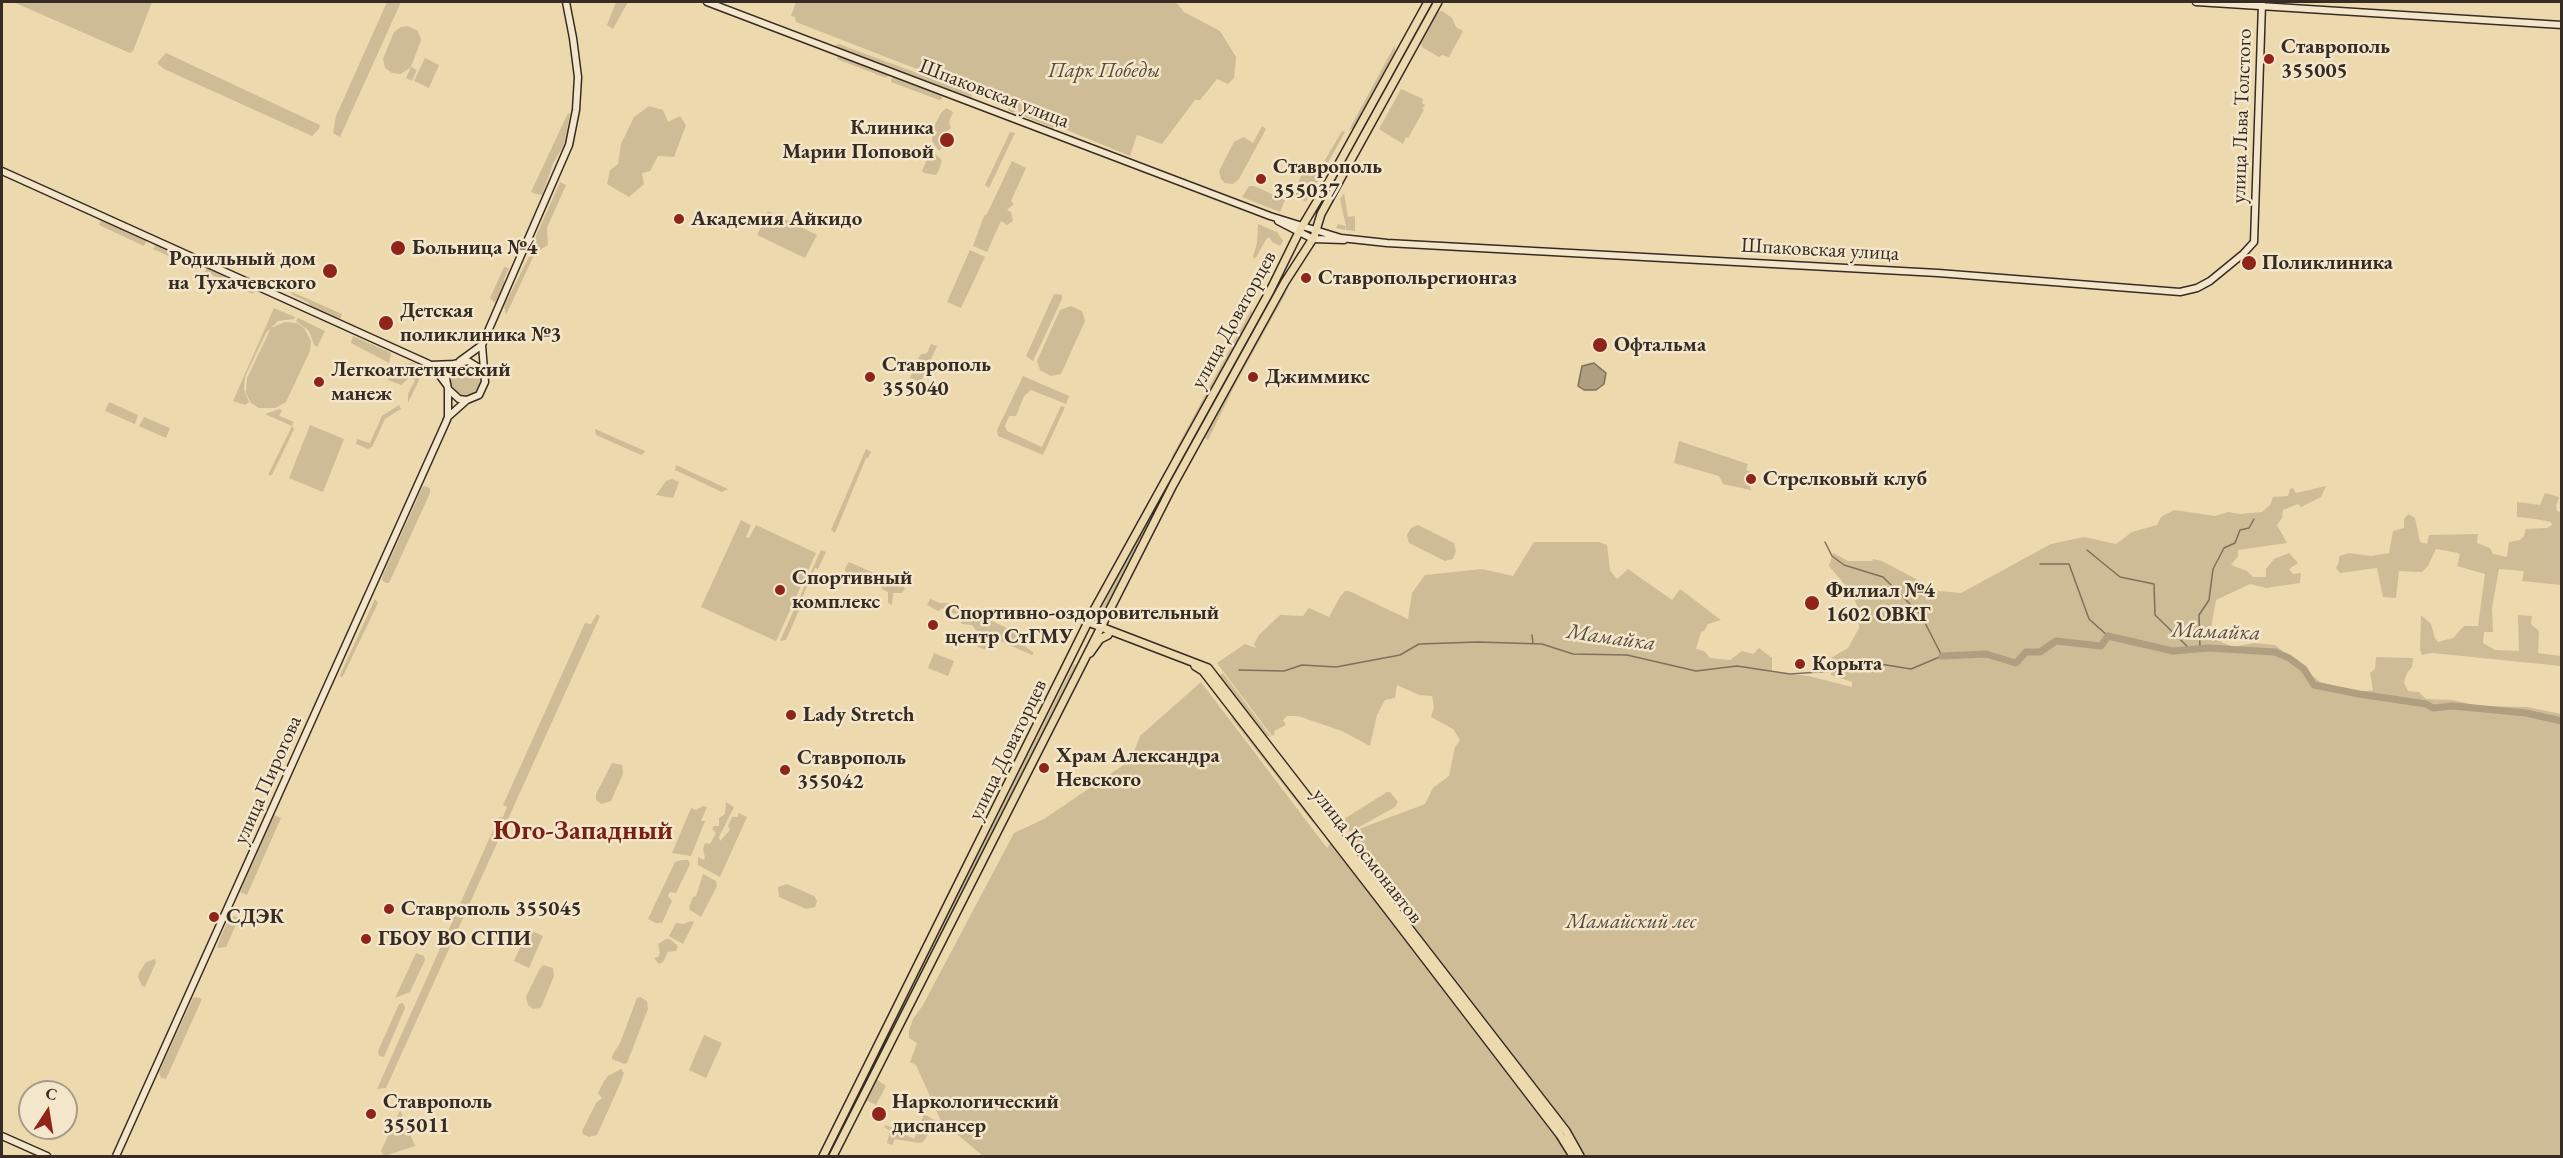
<!DOCTYPE html>
<html>
<head>
<meta charset="utf-8">
<style>
  body { margin:0 }
  #map { position:relative; width:2563px; height:1158px; overflow:hidden; background:#edd9ae; font-family:"EB Garamond",serif }
  canvas { display:block }
  .frame { position:absolute; inset:0; border:3px solid #372c24; pointer-events:none }
  .north { position:absolute; left:18px; top:1080px; width:60px; height:60px; box-sizing:border-box; background:#f3e6ca; border:2px solid #a89c88; border-radius:50%; rotate:12deg; font-size:16px; font-weight:700; line-height:24px; text-align:center; color:#372c24 }
  .north::after { content:''; display:block; margin:auto; width:21px; height:27px; background:#8f2418; clip-path:polygon(50% 0,100% 100%,50% 72%,0 100%) }
</style>
</head>
<body>
<div id="map">
<canvas width="2563" height="1158"></canvas>
<div class="frame"></div>
<div class="north">С</div>
</div>
<script>
const ctx = document.querySelector('canvas').getContext('2d');
ctx.lineJoin = 'round';
function fillPath(path, color) { ctx.fillStyle = color; ctx.fill(path, 'evenodd'); }
const toPath = rows => new Path2D(rows.map(r => 'M' + r).join(''));
function strokePath(path, color, width, dash) { ctx.strokeStyle = color; ctx.lineWidth = width; ctx.lineCap = dash ? 'butt' : 'round'; ctx.setLineDash(dash || []); ctx.stroke(path); }
function drawText(font, color, halo, rows, align = 'center') {
  ctx.font = font + ' "EB Garamond",serif'; ctx.lineWidth = 5; ctx.setLineDash([]); ctx.textBaseline = 'middle'; ctx.strokeStyle = halo; ctx.fillStyle = color; for (const [text, x, y, turn = 0] of rows) {
    ctx.save(); ctx.translate(x, y); ctx.rotate((+turn || 0) * Math.PI / 180); ctx.textAlign = isNaN(turn) ? turn : align; if (halo) ctx.strokeText(text, 0, 0); ctx.fillText(text, 0, 0); ctx.restore();
  }
}
const green = toPath([
  [13,2,152,2,133,51,130,53],
  [387,2,401,2,340,137,333,133,336,116],
  [616,2,628,2,613,29,607,25],
  [796,2,1176,2,1184,12,1220,31,1236,57,1234,78,1228,84,1217,79,1200,100,1195,100,1162,144,1137,135,1130,156,1057,126,1056,129,1018,114,1019,111,1016,109,1014,113,1009,111,1005,104,999,101,796,22,795,17,791,16],
  [1442,11,1452,18,1456,27,1463,31,1449,57,1442,55,1439,57,1422,47,1421,43,1438,12],
  [408,26,418,31,421,40,411,67,417,70,412,81,406,78,411,67,401,74,392,73,385,68,383,59,394,32,401,27],
  [839,44,960,89,971,94,972,97,970,99,838,49,836,45],
  [1395,45,1395,51,1354,128,1349,130],
  [1405,49,1407,51,1318,215,1315,215],
  [166,53,320,125,319,129,312,136,164,69,157,63],
  [838,55,886,73,888,76,886,78,837,59],
  [425,58,439,65,429,88,414,81],
  [892,77,942,96,942,99,939,100,891,82],
  [1401,89,1423,99,1422,103,1425,105,1422,109,1424,110,1408,138,1406,137,1403,144,1379,129],
  [649,106,663,110,668,122,680,116,686,125,674,157,658,156,650,171,642,173,644,184,629,197,607,184,610,170,618,164,621,144,634,117],
  [946,108,953,112,949,122,951,128,943,134,939,141,942,148,939,151,932,141,932,137,937,133,931,132,941,113],
  [568,113,570,114,564,145,553,164,542,195,536,194,531,192],
  [1262,126,1266,129,1239,179,1233,184,1225,183,1221,179,1219,171,1234,142,1244,137,1253,143],
  [1342,131,1345,132,1306,202,1293,194,1303,172,1322,165],
  [1010,132,1015,133,989,188,985,185],
  [935,154,942,160,939,170,936,175,924,173,922,171,927,159],
  [1012,161,1026,168,1011,201,1014,204,1007,210,1011,212,1013,221,1007,225,1001,221,987,252,973,246,984,216,987,214],
  [560,182,566,185,547,228,548,245,540,250,532,245],
  [1249,186,1254,186,1285,200,1280,212,1242,197],
  [1344,193,1348,217,1355,216,1355,231,1346,230,1345,226,1345,230,1336,228,1338,224,1346,226,1340,199],
  [768,211,817,235,805,258,757,235],
  [101,219,147,240,144,246,99,225],
  [1258,224,1277,232,1283,241,1280,246,1272,242,1270,238,1267,238,1255,259,1253,257,1257,243],
  [156,244,200,263,197,269,153,249],
  [970,250,985,257,961,308,947,302],
  [532,251,535,253,506,315,504,306],
  [207,267,255,289,253,294,205,272],
  [504,267,509,268,504,279,505,285,495,303,490,298],
  [1275,287,1278,289,1170,483,1098,623,1095,621,1167,481],
  [292,292,342,314,340,320,311,307,309,303,291,294],
  [1285,292,1286,293,1236,383,1208,440,1205,438,1206,431],
  [1054,294,1062,295,1062,299,1033,361,1026,356],
  [1071,306,1082,311,1085,321,1061,374,1051,376,1040,370,1037,361,1060,310],
  [274,308,295,317,294,319,278,321,266,333,245,377,244,389,249,402,245,405,233,401],
  [1251,310,1252,313,1242,335,1173,459,1171,458],
  [298,318,325,331,317,347,314,345,309,331,296,321],
  [285,322,297,323,304,328,311,341,310,351,286,402,275,408,259,408,251,403,246,393,247,378,271,328],
  [353,336,391,353,389,363,351,343],
  [931,344,937,346,921,382,910,378,920,355,927,353],
  [414,363,419,367,420,378,408,403,408,394,415,380,409,378,401,385,388,380,388,378,391,373,395,373,397,365],
  '450 380a15 15 0 1 1 30 0a15 15 0 1 1-30 0Z',
  [1023,376,1069,396,1066,404,1031,390,1024,396,1016,416,1009,416,1005,426,1007,431,1042,447,1061,406,1065,407,1043,455,998,436,997,430],
  [109,402,138,415,135,424,105,411],
  [399,405,401,409,385,419,372,447,368,449,356,444,357,439,370,443,382,416],
  [280,409,282,411,279,416,294,422,292,426,294,429,272,475,268,475,292,426,265,414],
  [144,417,170,428,166,438,139,426],
  [310,425,344,439,323,492,289,478],
  [595,429,645,451,644,453,641,455,596,435],
  [1679,441,1748,464,1746,470,1756,474,1750,487,1751,490,1723,484,1719,476,1674,463],
  [866,449,871,452,868,458,866,458,835,533,831,530],
  [676,465,728,489,722,492,675,470],
  [672,479,679,482,673,498,656,495,666,481],
  [423,486,430,488,430,493,389,583,386,583,382,580,383,575],
  [2326,486,2321,497,2301,507,2298,504,2283,510,2282,518,2277,525,2287,543,2238,550,2238,556,2231,565,2247,571,2253,577,2266,577,2266,569,2274,559,2289,553,2298,563,2289,569,2293,574,2301,573,2300,583,2266,588,2250,584,2216,600,2211,628,2221,642,2233,647,2254,643,2275,645,2320,682,2359,692,2373,690,2370,673,2375,669,2376,657,2413,658,2412,667,2407,673,2404,682,2408,691,2419,692,2426,699,2453,700,2479,706,2527,707,2561,714,2561,1156,983,1156,946,1125,933,1125,924,1141,920,1143,895,1139,892,1145,887,1143,890,1131,884,1127,886,1125,914,1139,924,1114,936,1121,941,1121,916,1065,910,1062,917,1043,909,1038,909,1031,913,1019,923,1005,1014,833,1044,819,1131,760,1140,736,1201,682,1327,848,1332,841,1339,840,1351,832,1425,804,1433,788,1449,776,1455,747,1460,740,1453,729,1431,717,1434,707,1432,696,1419,695,1397,685,1395,698,1385,700,1377,715,1370,746,1342,731,1298,716,1287,716,1283,720,1286,725,1274,731,1275,734,1272,736,1217,663,1245,644,1256,648,1254,644,1259,635,1280,615,1303,616,1309,608,1329,617,1340,597,1345,591,1349,591,1408,619,1412,593,1425,575,1482,569,1513,576,1534,542,1599,542,1607,545,1610,570,1617,579,1628,569,1672,600,1680,589,1721,620,1708,624,1704,631,1701,632,1696,649,1704,651,1710,658,1730,660,1742,651,1753,654,1759,648,1772,658,1772,672,1809,676,1852,687,1852,682,1831,675,1831,658,1848,648,1859,628,1859,610,1851,592,1829,566,1833,553,1848,561,1872,561,1873,559,1882,561,1939,591,1961,593,2051,544,2084,537,2116,544,2132,532,2157,525,2161,517,2174,510,2215,516,2228,512,2240,514,2262,512,2270,505,2273,497,2288,496,2290,489,2293,488,2296,493],
  [2545,493,2559,497,2556,506,2557,511,2561,512,2561,585,2522,581,2524,571,2499,569,2492,608,2493,632,2484,632,2483,643,2495,650,2519,651,2518,615,2532,616,2531,624,2539,631,2538,653,2561,656,2561,666,2432,653,2422,655,2420,650,2421,615,2431,624,2435,638,2438,642,2453,638,2464,626,2478,626,2485,574,2457,566,2460,555,2458,553,2436,549,2428,566,2422,572,2399,571,2396,598,2383,597,2377,568,2340,573,2336,568,2339,562,2339,556,2349,553,2371,556,2389,553,2393,531,2404,528,2404,519,2408,514,2415,518,2420,542,2427,544,2429,535,2478,534,2477,543,2490,548,2493,554,2507,557,2509,542,2520,540,2524,536,2526,529,2547,528,2552,525,2551,522,2536,519,2517,517,2517,502,2540,505],
  [741,520,751,525,746,537,749,538,756,525,816,553,776,641,701,607],
  [1418,525,1454,543,1456,551,1453,559,1445,561,1409,543,1407,535,1411,528],
  [821,550,826,552,825,554,818,569,815,568,801,600,803,601,786,640,780,641],
  [849,562,903,586,905,589,902,593,893,593,892,605,888,603,888,592,882,589,879,579,865,582,854,577,852,573,850,579,846,580,845,568],
  [375,599,378,603,342,678,340,675],
  [930,599,940,603,953,603,1022,635,1021,643,1034,653,1032,655,996,639,988,650,980,648,977,646,979,634,972,625,962,624,956,614,945,611,943,608,938,611,927,605],
  [597,614,600,616,386,1088,377,1089,499,817,503,817,507,807,503,805,585,623,591,624],
  [934,653,954,661,948,676,928,668],
  [1074,664,1076,665,895,1024,893,1023],
  [1223,673,1271,737,1264,735,1219,676],
  [1233,715,1316,821,1313,823,1231,718],
  [612,763,622,765,623,774,611,801,601,804,596,800,596,794],
  [1387,792,1390,792,1398,802,1395,807,1350,832,1344,819],
  [726,802,734,807,719,837,720,841,730,830,728,826,732,817,737,817,739,813,747,817,720,877,698,865,698,857,704,860,705,858,703,849,705,843,710,844,716,833,712,829,714,826,719,826,719,818,725,814],
  [703,806,707,807,701,821,705,821,691,856,672,853,691,808,696,810],
  [274,815,281,818,247,895,240,892],
  [682,860,688,860,690,864,676,893,670,892,668,896,672,901,662,923,656,923,648,919,675,862],
  [703,874,716,881,717,886,701,917,690,910,689,907,693,897,696,896],
  [787,884,814,896,817,901,815,907,806,909,779,897,778,887],
  [233,916,239,918,226,947,217,948,220,938,230,917],
  [691,921,694,922,683,944,669,936,676,923,683,924],
  [528,929,543,936,529,968,514,961],
  [666,939,670,939,678,946,676,951,668,952,663,962,659,964,654,958,658,957,660,953,658,944],
  [416,953,424,956,425,960,410,992,395,998],
  [155,959,156,962,145,987,142,986,138,977,139,973,146,962],
  [543,965,553,968,554,976,542,1005,540,1008,533,1009,528,1005,526,997,539,970],
  [196,997,202,999,166,1079,161,1078,159,1072,193,998],
  [640,997,647,1001,648,1009,627,1063,624,1064,612,1059,612,1056,620,1043,637,998],
  [403,1003,405,1008,384,1057,379,1056,378,1051,399,1004],
  [889,1029,892,1031,830,1156,826,1156],
  [704,1035,722,1043,706,1078,689,1070],
  [621,1069,624,1073,620,1084,597,1135,589,1137,583,1134,582,1131,596,1103,602,1098,598,1093,604,1081,608,1076],
  [876,1079,886,1086,876,1105,866,1100],
  [400,1110,415,1146,384,1156,381,1151]
]);
const water = toPath([
  [1594,363,1606,373,1604,384,1596,390,1584,390,1578,386,1582,366,1594,363]
]);
const stream = toPath([
  [2087,550,2120,577,2154,584,2155,615,2190,649],
  [2040,564,2069,564,2089,619,2108,636],
  [1532,635,1533,643],
  [2200,649,2199,615,2209,600,2213,569,2224,548,2235,543,2240,530,2249,528,2254,519],
  [1239,670,1284,671,1302,665,1336,667,1400,655,1419,644,1478,642,1542,644,1573,654,1627,655,1696,671,1737,666,1790,674,1862,669,1866,666,1880,664,1911,669,1942,656,1921,615,1883,577,1844,565,1832,556,1825,542]
]);
const river = toPath([
  [1942,656,1986,654,2016,663,2026,652,2040,652,2056,641,2101,646,2108,636,2173,651,2208,648,2275,652,2289,658,2304,669,2314,685,2359,694,2426,704,2433,708,2453,706,2526,713,2562,721]
]);
const secondary = toPath([
  [707,2,1270,216,1341,238,1387,243,1938,273,2180,292,2197,288,2210,281,2243,254,2254,242,2262,4],
  [2196,2,2562,25],
  [2,171,429,364,435,369,446,384],
  [1278,221,1313,239,1344,240],
  [482,345,485,382,479,395,467,400,459,399,448,389,446,378,447,372,454,364,468,361,484,371],
  [460,361,482,345,569,145,576,110,578,77,573,38,566,2],
  [431,365,454,364],
  [449,416,467,400],
  [2,1136,47,1156],
  [116,1156,446,422,448,417,448,389]
]);
const primary = toPath([
  [1088,622,1208,668,1566,1131,1580,1156],
  [1090,653,1100,639,1108,635],
  [1195,666,1203,671,1393,917,1560,1135,1573,1156],
  [823,1156,1094,610,1270,291,1300,230,1331,178,1428,2],
  [833,1156,1173,485,1285,282,1314,237,1321,214,1438,2]
]);
const markers = [
  [2269,59,6,"#8f2418"],
  [947,140,8,"#8f2418"],
  [1261,179,6,"#8f2418"],
  [679,219,6,"#8f2418"],
  [398,248,8,"#8f2418"],
  [2249,263,8,"#8f2418"],
  [330,271,8,"#8f2418"],
  [1306,278,6,"#8f2418"],
  [386,323,8,"#8f2418"],
  [1600,345,8,"#8f2418"],
  [870,377,6,"#8f2418"],
  [1253,377,6,"#8f2418"],
  [319,382,6,"#8f2418"],
  [1751,479,6,"#8f2418"],
  [780,590,6,"#8f2418"],
  [1812,603,8,"#8f2418"],
  [933,625,6,"#8f2418"],
  [1800,664,6,"#8f2418"],
  [791,715,6,"#8f2418"],
  [1044,768,6,"#8f2418"],
  [785,770,6,"#8f2418"],
  [389,909,6,"#8f2418"],
  [214,917,6,"#8f2418"],
  [366,939,6,"#8f2418"],
  [371,1114,6,"#8f2418"],
  [879,1114,8,"#8f2418"]
];
const poiNames = [
  ["Ставрополь",2281,47],
  ["355005",2281,71],
  ["Клиника",934,128,"right"],
  ["Марии Поповой",934,152,"right"],
  ["Ставрополь",1273,167],
  ["355037",1273,191],
  ["Академия Айкидо",691,219],
  ["Больница №4",412,248],
  ["Родильный дом",316,259,"right"],
  ["на Тухачевского",316,283,"right"],
  ["Поликлиника",2262,263],
  ["Ставропольрегионгаз",1318,278],
  ["Детская",400,311],
  ["поликлиника №3",400,335],
  ["Офтальма",1614,345],
  ["Ставрополь",882,365],
  ["355040",882,389],
  ["Легкоатлетический",331,370],
  ["манеж",331,394],
  ["Джиммикс",1265,377],
  ["Стрелковый клуб",1763,479],
  ["Спортивный",792,578],
  ["комплекс",792,602],
  ["Филиал №4",1826,591],
  ["1602 ОВКГ",1826,615],
  ["Спортивно-оздоровительный",945,613],
  ["центр СтГМУ",945,637],
  ["Корыта",1812,664],
  ["Lady Stretch",803,715],
  ["Храм Александра",1056,756],
  ["Невского",1056,780],
  ["Ставрополь",797,758],
  ["355042",797,782],
  ["Ставрополь 355045",401,909],
  ["СДЭК",226,917],
  ["ГБОУ ВО СГПИ",378,939],
  ["Ставрополь",383,1102],
  ["355011",383,1126],
  ["Наркологический",892,1102],
  ["диспансер",892,1126]
];
const parkNames = [
  ["Парк Победы",1104,71],
  ["Мамайский лес",1631,922]
];
const streetNames = [
  ["Шпаковская улица",994,94,21],
  ["улица Льва Толстого",2242,116,-88],
  ["Шпаковская улица",1820,250,3],
  ["улица Доваторцев",1234,320,-61],
  ["улица Доваторцев",1008,750,-64],
  ["улица Пирогова",268,780,-66],
  ["улица Космонавтов",1367,856,52]
];
const waterNames = [
  ["Мамайка",2216,632,2],
  ["Мамайка",1611,638,8]
];
const districtNames = [
  ["Юго-Западный",583,832]
];
fillPath(green, '#cebc97');
fillPath(water, '#af9e7f');
strokePath(water, '#7f705b', 1.5);
strokePath(stream, '#7f705b', 1.5);
strokePath(river, '#af9e7f', 7);
strokePath(secondary, '#372c24', 9);
strokePath(primary, '#372c24', 10);
strokePath(secondary, '#f3e6ca', 6);
strokePath(primary, '#edd9ae', 7);
for (const [x, y, r, color] of markers) { const dot = new Path2D(); dot.arc(x, y, r, 0, 2 * Math.PI); ctx.fillStyle = color; ctx.fill(dot); strokePath(dot, '#f3e6ca', 2); }
drawText('bold 21px', '#372c24', '#f3e6ca', poiNames, 'left');
drawText('italic 21px', '#55493b', '#f3e6ca', parkNames);
drawText('21px', '#372c24', '#f3e6ca', streetNames);
drawText('italic 22px', '#5b4e3f', '#f3e6ca', waterNames);
drawText('bold 27px', '#7a1f14', '#f3e6ca', districtNames);
</script>
</body>
</html>
